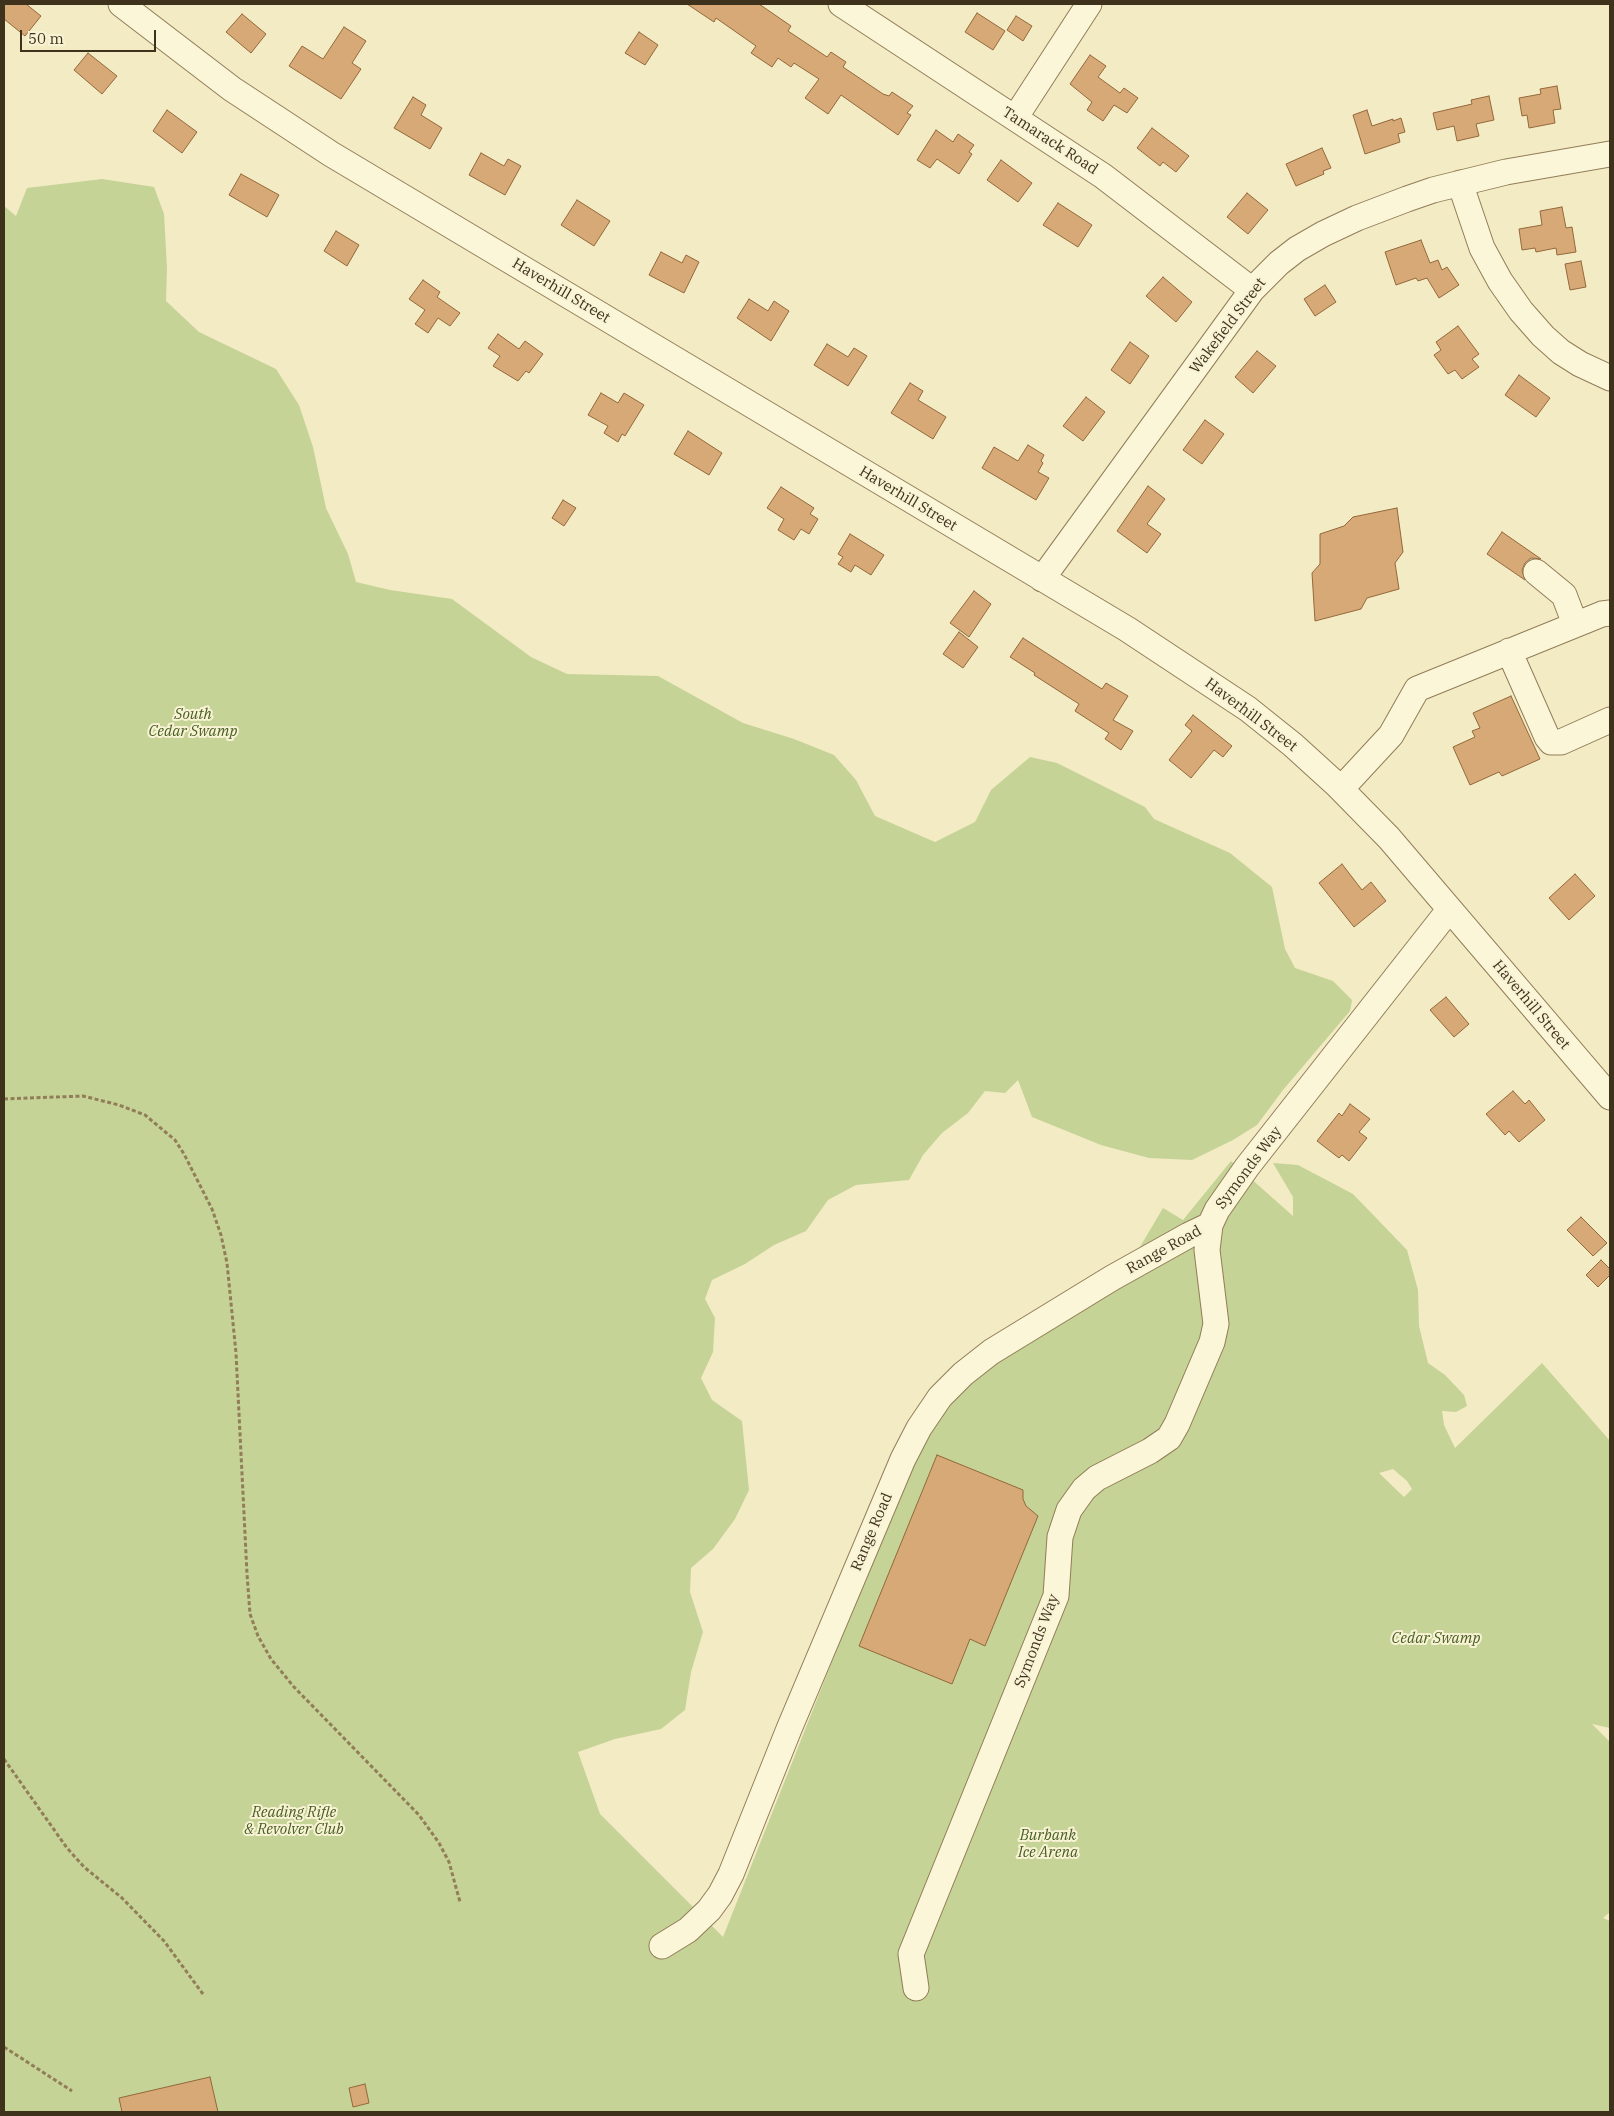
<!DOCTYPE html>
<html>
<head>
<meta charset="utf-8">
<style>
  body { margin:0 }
  #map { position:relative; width:1614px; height:2116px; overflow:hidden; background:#f3ebc4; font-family:"IBM Plex Serif",serif }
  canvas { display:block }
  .frame { position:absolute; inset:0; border:5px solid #3f321d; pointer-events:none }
  .scale { position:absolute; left:20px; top:30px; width:136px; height:22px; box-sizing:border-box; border:2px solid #3f321d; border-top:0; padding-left:6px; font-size:15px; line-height:18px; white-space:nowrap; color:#3f321d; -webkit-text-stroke:4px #f9f3d5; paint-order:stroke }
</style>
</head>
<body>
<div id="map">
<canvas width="1614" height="2116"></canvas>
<div class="frame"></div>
<div class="scale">50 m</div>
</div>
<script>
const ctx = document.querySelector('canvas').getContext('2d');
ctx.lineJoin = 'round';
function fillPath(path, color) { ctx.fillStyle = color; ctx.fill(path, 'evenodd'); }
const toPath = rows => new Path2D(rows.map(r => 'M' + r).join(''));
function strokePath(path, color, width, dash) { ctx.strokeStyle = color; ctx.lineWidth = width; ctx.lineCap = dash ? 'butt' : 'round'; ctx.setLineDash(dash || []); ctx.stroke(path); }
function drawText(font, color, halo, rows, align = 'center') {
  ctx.font = font + ' "IBM Plex Serif",serif'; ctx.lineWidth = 4; ctx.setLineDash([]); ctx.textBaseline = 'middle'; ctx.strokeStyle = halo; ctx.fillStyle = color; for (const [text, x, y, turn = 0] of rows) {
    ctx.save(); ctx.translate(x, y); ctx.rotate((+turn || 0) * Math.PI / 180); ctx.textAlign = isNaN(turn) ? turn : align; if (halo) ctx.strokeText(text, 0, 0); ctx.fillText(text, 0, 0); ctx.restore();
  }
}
const green = toPath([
  [102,179,154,187,164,214,167,268,166,301,199,332,276,369,299,405,313,447,326,508,348,554,356,582,390,590,452,599,531,657,567,674,658,676,743,723,794,739,834,755,856,780,875,816,935,842,975,822,991,790,1030,757,1057,763,1145,807,1154,819,1230,853,1272,887,1285,949,1295,968,1333,981,1352,1000,1350,1011,1283,1090,1257,1125,1233,1140,1192,1160,1149,1158,1101,1145,1032,1117,1018,1080,1005,1093,985,1091,968,1113,942,1133,923,1155,909,1180,856,1185,828,1200,806,1231,774,1245,745,1264,712,1280,705,1299,715,1318,713,1352,701,1378,712,1400,742,1421,749,1490,735,1519,713,1549,691,1568,690,1592,703,1632,691,1672,685,1710,661,1729,615,1739,578,1752,600,1814,723,1937,911,1462,955,1390,1121,1279,1163,1208,1183,1220,1231,1161,1293,1216,1293,1197,1273,1163,1298,1165,1353,1194,1407,1250,1418,1290,1419,1326,1428,1363,1445,1375,1464,1395,1467,1406,1456,1412,1442,1411,1444,1425,1455,1448,1542,1363,1610,1441,1610,1728,1592,1724,1610,1742,1610,1912,1603,1918,1610,1921,1610,2112,4,2112,4,206,16,216,27,188],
  [1393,1469,1407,1481,1412,1489,1404,1497,1379,1473]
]);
const building = toPath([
  [4,4,26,4,41,16,25,36,4,19,4,4],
  [687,4,759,4,791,26,788,31,827,57,831,52,846,62,843,67,883,94,889,96,892,92,913,106,907,113,911,115,898,135,841,95,828,114,805,98,819,79,794,63,791,67,778,58,772,67,751,53,756,46,716,18,714,22,687,4],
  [977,13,1005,31,993,50,965,32,977,13],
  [242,14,266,34,251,53,226,32,242,14],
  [1016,16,1032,26,1023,41,1007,30,1016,16],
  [344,27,366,41,352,63,361,69,341,99,289,66,302,46,323,59,344,27],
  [639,32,658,45,645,65,625,53,639,32],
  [88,53,117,76,102,94,74,70,88,53],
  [1090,55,1106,66,1098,77,1120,93,1124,88,1138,98,1127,113,1114,105,1103,121,1087,110,1092,102,1070,84,1090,55],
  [1557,86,1561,109,1553,110,1555,123,1529,128,1527,115,1522,116,1519,98,1541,94,1540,89,1557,86],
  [1489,96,1494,120,1476,124,1479,136,1457,141,1454,126,1437,130,1433,113,1472,104,1471,100,1489,96],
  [413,97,426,105,421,115,442,128,430,149,394,128,413,97],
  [167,110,197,132,182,153,153,131,167,110],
  [1367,110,1372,126,1393,119,1393,121,1401,118,1405,132,1398,134,1400,142,1365,154,1353,115,1367,110],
  [1152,128,1189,156,1176,172,1163,162,1160,166,1137,148,1152,128],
  [936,130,953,142,958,134,974,145,969,152,972,154,959,174,937,159,930,168,917,160,936,130],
  [1322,148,1331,168,1323,171,1324,174,1296,186,1286,164,1322,148],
  [481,153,504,166,508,159,521,166,505,195,469,175,481,153],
  [1001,160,1032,183,1018,202,987,180,1001,160],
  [241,174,279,195,267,217,229,195,241,174],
  [1247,193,1268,210,1248,234,1227,217,1247,193],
  [577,200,610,221,594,246,561,225,577,200],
  [1058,203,1092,225,1078,247,1043,225,1058,203],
  [1562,207,1566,228,1572,227,1576,252,1557,255,1556,248,1536,252,1535,248,1522,250,1519,229,1542,225,1540,211,1562,207],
  [336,231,359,245,347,266,324,251,336,231],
  [1421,240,1430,263,1438,260,1442,270,1447,267,1459,285,1439,298,1427,278,1418,281,1416,278,1396,285,1385,252,1421,240],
  [661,252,682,263,686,255,699,262,684,293,649,275,661,252],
  [1581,261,1586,287,1570,290,1565,264,1581,261],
  [1163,277,1192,302,1176,322,1146,296,1163,277],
  [423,280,440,292,437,297,460,313,450,326,438,318,428,333,415,324,425,310,409,299,423,280],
  [1325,285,1336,302,1315,316,1304,299,1325,285],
  [749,299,768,311,774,301,789,311,771,341,737,318,749,299],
  [1458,326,1479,354,1472,359,1479,367,1462,379,1455,370,1448,374,1434,355,1441,350,1436,342,1458,326],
  [498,334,519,349,525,341,543,354,529,373,526,371,518,381,493,366,500,356,488,348,498,334],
  [1130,342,1149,356,1130,384,1111,370,1130,342],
  [827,344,848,357,854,348,867,356,848,386,814,365,827,344],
  [1257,351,1276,366,1253,393,1235,377,1257,351],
  [1519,375,1550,398,1536,417,1505,395,1519,375],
  [910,383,923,391,918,400,946,417,933,439,891,413,910,383],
  [601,393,618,403,624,393,644,405,625,436,622,434,618,442,604,433,608,426,588,415,601,393],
  [1086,397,1105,412,1083,441,1063,426,1086,397],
  [1205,420,1224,434,1202,464,1183,450,1205,420],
  [688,431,722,453,709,475,674,454,688,431],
  [1028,445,1044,455,1041,461,1043,463,1038,472,1049,478,1036,500,982,468,994,447,1018,461,1028,445],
  [1148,486,1165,499,1147,524,1161,534,1147,553,1117,531,1148,486],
  [781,487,814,508,810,514,818,519,809,534,801,529,794,540,778,530,784,519,767,508,781,487],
  [563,500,576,508,564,526,552,518,563,500],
  [1397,508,1403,552,1395,563,1399,589,1367,598,1361,609,1315,621,1312,573,1320,564,1320,534,1344,526,1353,517,1397,508],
  [1502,532,1541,559,1531,558,1525,563,1522,570,1525,580,1487,554,1502,532],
  [850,534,884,555,871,575,855,565,851,572,838,564,843,557,838,554,850,534],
  [974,591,991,604,969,637,950,623,974,591],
  [959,632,978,647,963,668,943,654,959,632],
  [1023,638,1102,689,1106,683,1128,696,1113,720,1133,731,1121,750,1105,739,1109,733,1075,711,1079,704,1034,675,1035,673,1010,657,1023,638],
  [1511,696,1540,759,1502,776,1499,772,1470,785,1453,747,1475,737,1472,731,1480,728,1473,713,1511,696],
  [1193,715,1232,746,1223,757,1214,750,1191,778,1169,760,1192,731,1185,725,1193,715],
  [1342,864,1362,890,1371,882,1386,901,1354,927,1319,883,1342,864],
  [1575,874,1595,896,1569,920,1549,898,1575,874],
  [1446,997,1469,1024,1454,1037,1430,1010,1446,997],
  [1513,1091,1525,1104,1529,1100,1545,1120,1519,1142,1509,1131,1505,1135,1486,1114,1513,1091],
  [1350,1104,1370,1119,1359,1132,1367,1138,1349,1161,1342,1155,1339,1158,1317,1141,1339,1113,1342,1116,1350,1104],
  [1581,1217,1607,1243,1593,1256,1567,1230,1581,1217],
  [1601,1260,1610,1269,1610,1275,1598,1287,1586,1275,1601,1260],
  [937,1455,1023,1490,1023,1499,1026,1506,1038,1516,985,1646,970,1639,952,1684,859,1646,937,1455],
  [210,2077,218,2112,122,2112,119,2098,210,2077],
  [365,2084,369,2103,353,2107,349,2088,365,2084]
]);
const path = toPath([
  [4,1099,83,1096,119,1105,145,1115,175,1140,184,1154,212,1209,221,1235,227,1263,236,1353,247,1574,250,1614,258,1636,271,1659,294,1687,419,1815,439,1843,449,1862,460,1902],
  [4,1759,67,1848,84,1867,122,1898,164,1941,203,1994],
  [4,2047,72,2091]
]);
const minor = toPath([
  [121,4,232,89,331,154,1127,629,1248,709,1293,745,1337,785,1389,838,1610,1097],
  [841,4,1103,176,1252,290],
  [1015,118,1089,4],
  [1460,183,1482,248,1500,281,1521,311,1543,336,1561,352,1580,364,1610,378],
  [1536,572,1564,595,1575,624],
  [1042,579,1252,290,1279,263,1297,249,1323,234,1357,218,1407,199,1433,190,1506,172,1610,154],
  [1509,651,1547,737,1551,742,1561,742,1610,720],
  [1341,789,1391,735,1417,689,1602,614,1610,613],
  [662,1946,688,1930,709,1910,720,1895,731,1874,789,1729,903,1459,919,1428,940,1397,963,1374,991,1352,1112,1278,1189,1235,1210,1225],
  [916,1988,911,1954,1056,1596,1060,1537,1069,1510,1084,1489,1097,1478,1150,1451,1169,1438,1177,1424,1212,1342,1216,1324,1207,1250,1210,1225,1217,1210,1247,1167,1449,910]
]);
const streetNames = [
  ["Tamarack Road",1050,141,33],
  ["Haverhill Street",561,291,31],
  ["Wakefield Street",1228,326,-53],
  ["Haverhill Street",908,499,31],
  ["Haverhill Street",1251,715,37],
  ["Haverhill Street",1531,1005,50],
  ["Symonds Way",1249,1168,-53],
  ["Range Road",1164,1250,-29],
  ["Range Road",872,1532,-67],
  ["Symonds Way",1037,1641,-69]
];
const parkNames = [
  ["South",193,715],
  ["Cedar Swamp",193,732],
  ["Cedar Swamp",1436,1639],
  ["Reading Rifle",294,1813],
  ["& Revolver Club",294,1830],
  ["Burbank",1048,1836],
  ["Ice Arena",1048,1853]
];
fillPath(green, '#c5d396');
fillPath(building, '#d6a976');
strokePath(building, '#93683b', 1);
strokePath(minor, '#917d58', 27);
strokePath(path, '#917d58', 3, [4, 2.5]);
strokePath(minor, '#fcf6d9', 25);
drawText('15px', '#3f321d', '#f9f3d5', streetNames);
drawText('italic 15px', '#475e22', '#f9f3d5', parkNames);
</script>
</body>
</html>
